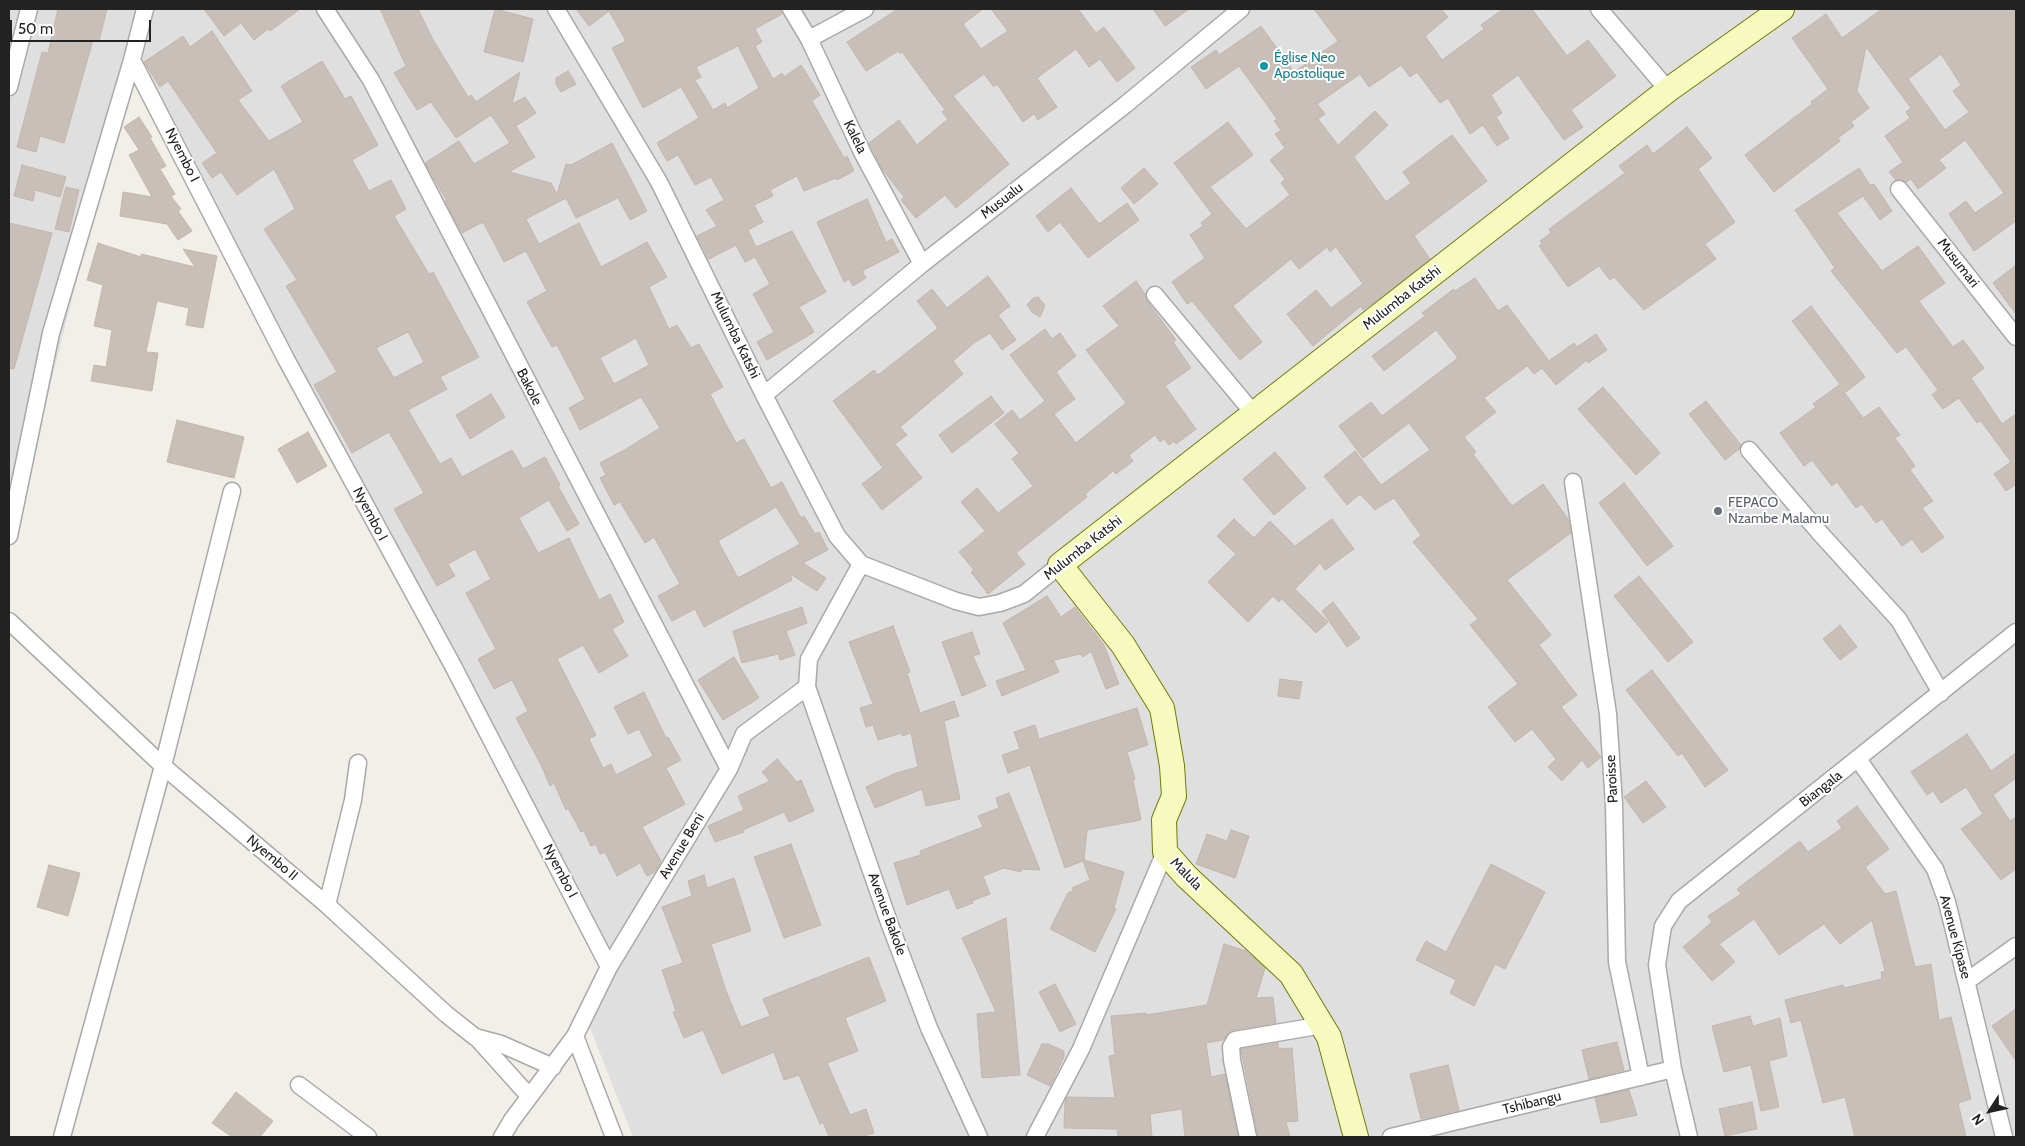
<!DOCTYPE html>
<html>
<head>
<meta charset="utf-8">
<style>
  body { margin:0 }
  #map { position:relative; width:2025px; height:1146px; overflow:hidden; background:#f2efe9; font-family:Cabin,sans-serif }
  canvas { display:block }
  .frame { position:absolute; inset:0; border:10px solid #222; pointer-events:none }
  .north { position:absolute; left:1965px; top:1086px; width:50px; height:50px; -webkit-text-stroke:4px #fff; paint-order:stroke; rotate:235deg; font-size:14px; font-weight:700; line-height:20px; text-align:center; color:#222 }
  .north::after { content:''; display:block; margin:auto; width:18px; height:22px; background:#222; clip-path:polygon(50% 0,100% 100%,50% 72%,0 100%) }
  .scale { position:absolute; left:10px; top:20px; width:141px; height:22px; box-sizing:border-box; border:2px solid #222; border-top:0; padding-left:6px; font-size:15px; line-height:18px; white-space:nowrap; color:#222; -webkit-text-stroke:4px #fff; paint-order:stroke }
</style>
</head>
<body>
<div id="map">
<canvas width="2025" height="1146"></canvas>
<div class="frame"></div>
<div class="north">N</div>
<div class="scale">50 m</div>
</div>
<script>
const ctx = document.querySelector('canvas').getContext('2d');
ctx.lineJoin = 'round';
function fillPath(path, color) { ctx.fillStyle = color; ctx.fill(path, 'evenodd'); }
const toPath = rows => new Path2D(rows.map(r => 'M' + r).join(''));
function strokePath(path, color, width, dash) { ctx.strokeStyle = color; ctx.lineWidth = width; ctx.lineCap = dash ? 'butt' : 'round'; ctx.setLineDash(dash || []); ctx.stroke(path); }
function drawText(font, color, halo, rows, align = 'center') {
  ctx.font = font + ' Cabin,sans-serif'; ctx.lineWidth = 4; ctx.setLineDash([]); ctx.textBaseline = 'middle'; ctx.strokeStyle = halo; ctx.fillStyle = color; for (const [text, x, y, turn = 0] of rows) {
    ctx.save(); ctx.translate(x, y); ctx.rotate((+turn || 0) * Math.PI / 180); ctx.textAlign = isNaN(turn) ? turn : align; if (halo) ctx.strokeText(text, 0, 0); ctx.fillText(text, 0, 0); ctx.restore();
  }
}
const residential = toPath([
  [9,9,2016,9,2016,1137,633,1137,585,1015,609,966,132,61,9,549]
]);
const building = toPath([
  [58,9,107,9,99,41,93,40,64,143,40,136,36,152,17,147,42,52,48,53,58,9],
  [204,9,300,9,270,31,268,29,254,40,241,23,224,36,204,9],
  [380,9,418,9,432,38,468,97,471,95,476,102,520,72,512,104,525,97,536,113,516,126,535,157,509,172,551,183,557,194,566,164,571,165,612,143,647,211,630,220,618,198,576,218,566,198,526,219,539,244,579,223,601,267,647,242,667,277,649,287,669,329,677,325,691,348,699,344,723,387,710,394,736,443,744,439,771,488,782,482,801,518,804,516,815,534,819,532,828,550,803,563,826,578,817,591,790,574,792,580,704,627,695,609,672,621,658,596,680,584,654,537,645,543,620,502,614,505,600,478,606,475,600,463,626,449,660,428,641,397,580,430,569,408,585,399,557,345,552,347,527,302,547,291,526,251,504,262,483,222,462,233,445,201,447,201,425,163,459,141,474,164,510,143,491,115,456,138,431,102,417,110,394,73,406,66,380,9],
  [636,338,649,365,614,384,600,358,636,338],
  [776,507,800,544,738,578,718,541,776,507],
  [495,9,533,19,523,62,484,52,495,9],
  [576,9,781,9,782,14,755,29,762,42,755,46,773,79,782,73,784,77,801,65,820,95,812,101,844,158,847,156,854,171,837,180,836,178,804,191,797,176,770,190,773,196,754,205,763,222,748,230,756,247,792,231,826,292,799,307,814,332,767,360,757,342,774,332,753,294,770,284,755,257,745,262,736,245,709,259,697,236,717,226,706,210,724,200,711,177,695,185,678,155,667,161,657,143,699,118,681,87,643,108,612,48,626,41,609,11,589,26,576,9],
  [738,46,759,88,727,108,725,103,713,110,695,80,701,77,696,67,738,46],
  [898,9,983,9,963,24,981,49,1008,31,991,9,1078,9,1096,33,1104,27,1135,68,1117,82,1100,59,1089,67,1076,49,1037,78,1057,107,1038,120,1034,114,1023,122,997,84,994,87,984,74,953,96,1009,164,956,208,945,195,916,218,901,200,904,197,883,170,869,143,899,120,917,145,948,119,942,112,945,110,902,52,900,54,898,51,866,71,847,42,898,9],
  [1153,9,1189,9,1165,26,1153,9],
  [1314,9,1441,9,1448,17,1425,36,1442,60,1484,29,1481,25,1503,9,1532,9,1567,56,1588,40,1616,76,1571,110,1583,127,1564,140,1518,75,1491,95,1502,113,1496,117,1509,138,1497,146,1483,125,1470,134,1448,98,1440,103,1417,72,1410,77,1401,65,1369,87,1360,74,1317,104,1325,114,1318,119,1338,145,1375,111,1388,125,1354,157,1386,202,1411,183,1403,172,1452,135,1487,181,1414,236,1430,259,1376,301,1363,310,1361,306,1313,346,1287,314,1316,290,1331,308,1363,284,1336,247,1330,252,1327,247,1299,269,1291,259,1233,306,1262,342,1240,360,1192,301,1187,304,1172,282,1205,258,1190,235,1203,226,1201,223,1212,214,1174,163,1228,122,1253,155,1210,187,1246,229,1290,195,1281,183,1285,179,1270,160,1285,148,1275,134,1281,130,1274,121,1277,119,1239,66,1206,89,1191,67,1216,50,1219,55,1261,26,1294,72,1338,41,1314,9],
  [1882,9,2016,9,2016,221,1974,251,1949,214,1966,201,1975,213,2004,193,1965,140,1939,160,1946,168,1918,189,1911,179,1906,182,1896,180,1889,172,1903,162,1885,136,1910,118,1906,112,1911,108,1866,47,1857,91,1869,108,1851,122,1854,126,1838,138,1840,141,1774,192,1745,155,1812,104,1811,102,1828,89,1792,38,1826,14,1842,38,1882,9],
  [1941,54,1961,85,1953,91,1969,112,1945,130,1908,79,1941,54],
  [212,31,252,91,238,100,269,141,303,122,281,86,322,61,345,99,351,96,378,145,352,160,369,191,391,180,406,209,394,216,429,274,433,272,479,357,440,377,447,389,408,410,440,464,451,458,462,477,512,450,523,469,545,457,560,485,558,486,579,524,567,531,549,500,519,518,538,553,569,538,599,600,610,594,624,622,612,629,628,656,599,673,583,645,557,659,596,735,589,739,603,768,611,764,616,775,653,756,639,729,628,734,614,707,644,692,666,738,668,737,681,760,666,768,685,804,642,827,661,861,655,872,647,876,640,863,617,876,605,852,600,854,596,844,591,846,584,831,581,832,568,808,566,810,554,783,550,786,542,767,516,718,528,711,512,680,494,689,478,659,496,649,466,593,491,579,475,549,448,564,455,576,437,586,394,509,424,493,389,432,352,453,314,385,337,372,286,286,297,280,264,229,295,209,274,169,237,195,221,172,212,178,202,163,217,153,168,81,160,87,144,62,183,36,190,47,212,31],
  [408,332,424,362,394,378,376,348,408,332],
  [568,71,576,84,561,92,556,84,556,78,568,71],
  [139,117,152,137,150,138,166,166,160,169,175,194,171,196,181,209,178,211,192,231,178,240,167,224,120,216,123,192,152,197,129,155,139,150,124,127,139,117],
  [1687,127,1712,158,1698,169,1735,222,1705,244,1716,259,1644,310,1614,277,1610,280,1599,266,1568,287,1539,246,1542,244,1540,241,1551,233,1549,229,1625,173,1619,166,1647,145,1653,154,1687,127],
  [22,165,66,177,60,197,35,190,33,201,14,196,22,165],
  [1144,168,1158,184,1134,204,1121,188,1144,168],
  [1859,168,1870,185,1874,184,1892,211,1880,220,1863,196,1837,213,1882,271,1918,246,1945,283,1919,301,1953,347,1963,340,1984,368,1971,378,2002,424,2016,414,2016,484,2006,491,1994,474,2011,462,1981,421,1977,423,1959,398,1943,409,1932,395,1938,390,1906,347,1897,353,1831,271,1835,268,1795,210,1859,168],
  [66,187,79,190,69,232,55,229,66,187],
  [1071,188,1099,224,1127,203,1139,220,1088,258,1060,222,1048,232,1036,216,1071,188],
  [867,199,886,242,892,239,899,252,862,271,866,278,853,286,849,279,844,282,817,222,867,199],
  [9,223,52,233,14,369,9,368,9,223],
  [98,243,141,257,141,254,195,267,183,249,217,256,203,328,186,325,189,308,157,301,146,352,158,353,152,391,91,381,94,365,106,367,112,330,94,326,103,285,87,280,98,243],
  [2016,265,2016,314,1993,283,2016,265],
  [988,276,1010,306,998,315,1016,340,1002,350,990,333,974,343,953,361,963,374,900,427,907,435,895,444,922,478,882,510,862,484,883,468,833,401,874,370,878,375,938,328,917,301,932,289,947,308,988,276],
  [1475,278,1498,311,1507,305,1549,361,1574,343,1577,347,1596,334,1607,350,1588,363,1587,360,1556,385,1542,368,1534,374,1527,366,1484,398,1496,412,1464,437,1476,452,1473,454,1512,506,1543,484,1568,519,1571,533,1507,580,1551,635,1539,645,1577,695,1561,707,1601,757,1588,768,1582,760,1562,781,1548,767,1556,759,1532,729,1515,742,1488,707,1518,684,1470,625,1478,619,1413,542,1421,535,1394,498,1375,510,1360,494,1347,505,1324,476,1355,451,1381,485,1430,450,1409,423,1363,458,1339,426,1371,402,1382,416,1458,358,1436,330,1384,371,1372,356,1425,316,1422,313,1454,289,1455,291,1475,278],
  [1136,281,1145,294,1147,301,1176,340,1173,342,1191,368,1165,386,1196,429,1176,444,1174,441,1169,445,1164,439,1160,442,1155,435,1129,455,1133,461,1116,474,1113,471,1085,494,1087,497,1016,553,1025,564,988,594,971,572,974,570,959,552,985,531,961,502,977,488,998,513,1033,486,1012,459,1019,453,995,424,1012,410,1020,420,1045,401,1010,355,1045,329,1052,339,1060,333,1076,356,1056,372,1075,399,1054,414,1076,443,1126,403,1086,350,1119,326,1103,306,1136,281],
  [1038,297,1045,305,1040,317,1032,312,1027,305,1033,298,1038,297],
  [1811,306,1865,377,1846,392,1792,321,1811,306],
  [1839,385,1863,418,1879,407,1900,435,1895,438,1915,466,1910,470,1933,501,1922,508,1944,537,1922,553,1912,539,1902,546,1882,519,1876,523,1862,504,1856,508,1837,482,1832,486,1812,460,1804,466,1780,433,1816,407,1813,404,1839,385],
  [1603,387,1660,453,1636,475,1578,409,1603,387],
  [491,394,505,417,470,439,456,415,491,394],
  [991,396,1004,413,952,453,939,435,991,396],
  [1706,401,1741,445,1739,449,1725,460,1689,414,1706,401],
  [177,420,244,437,234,478,167,462,177,420],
  [308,432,327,466,297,483,278,449,308,432],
  [1275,452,1306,488,1274,515,1243,479,1275,452],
  [1624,483,1673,546,1647,566,1599,503,1624,483],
  [1234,519,1254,538,1270,521,1295,546,1332,519,1354,549,1325,570,1320,563,1295,589,1328,622,1316,633,1282,599,1279,602,1273,596,1248,622,1208,582,1236,554,1217,536,1234,519],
  [1639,576,1693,642,1668,662,1614,596,1639,576],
  [1047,596,1061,617,1075,607,1104,645,1119,684,1106,689,1091,651,1083,657,1080,654,1046,662,1047,663,1054,661,1059,672,1002,696,996,681,1026,670,1003,623,1047,596],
  [1333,602,1360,638,1347,647,1322,611,1333,602],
  [802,607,807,623,786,631,795,655,780,660,778,654,742,663,733,631,802,607],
  [1840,625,1857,647,1840,660,1823,639,1840,625],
  [893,626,910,672,907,673,920,713,954,701,959,716,944,721,960,799,926,806,922,789,875,808,866,787,896,773,918,767,911,733,902,736,902,733,878,740,873,725,866,727,860,708,873,704,849,642,893,626],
  [972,632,980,654,973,656,986,686,962,696,942,642,972,632],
  [734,657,759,698,723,720,698,680,734,657],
  [1652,670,1728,770,1705,787,1682,753,1678,756,1626,690,1652,670],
  [1280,679,1302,682,1299,699,1278,696,1280,679],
  [1137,708,1148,745,1127,752,1135,779,1133,780,1141,820,1087,830,1084,860,1124,872,1114,908,1116,909,1095,952,1050,929,1068,893,1073,891,1072,888,1090,880,1083,861,1065,868,1030,765,1008,773,1002,755,1020,749,1014,732,1035,725,1039,739,1137,708],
  [1967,734,1991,771,2016,753,2016,778,1993,795,2010,821,2016,817,2016,869,2001,880,1961,829,1983,814,1966,787,1941,803,1933,791,1927,795,1911,772,1967,734],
  [777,759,797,782,801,780,814,811,789,822,784,812,743,830,744,832,715,842,708,826,744,810,738,796,770,781,762,772,777,759],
  [1646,781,1666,807,1643,823,1624,797,1646,781],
  [1009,793,1040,870,1022,869,1021,872,1004,868,983,876,990,894,972,901,973,903,957,909,949,889,907,905,894,863,921,855,920,851,983,827,978,816,999,808,996,798,1009,793],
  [1857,806,1889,849,1865,867,1885,894,1896,891,1915,967,1931,964,1939,1020,1951,1017,1971,1099,1958,1103,1966,1137,1855,1137,1845,1097,1823,1103,1801,1020,1791,1023,1785,1000,1843,985,1844,988,1882,979,1881,972,1885,971,1872,920,1840,944,1824,924,1779,955,1754,919,1719,944,1735,962,1712,981,1683,947,1712,922,1708,916,1741,894,1737,889,1800,841,1808,852,1842,828,1837,821,1857,806],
  [1231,830,1249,836,1235,878,1196,864,1207,834,1227,841,1231,830],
  [791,844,821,925,784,938,754,857,791,844],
  [1491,864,1545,892,1505,969,1495,964,1474,1006,1450,993,1456,980,1416,960,1426,941,1446,952,1491,864],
  [49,865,80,873,68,916,37,907,49,865],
  [704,875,707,888,734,878,751,931,711,944,726,991,741,1027,770,1016,763,999,869,957,886,1001,845,1018,858,1051,827,1063,850,1115,866,1109,874,1133,861,1137,829,1137,823,1122,820,1124,799,1075,784,1080,774,1052,722,1074,703,1030,684,1038,673,1012,676,1011,662,970,683,963,662,907,692,896,688,881,704,875],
  [1006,918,1020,1075,982,1078,977,1014,996,1012,962,938,1006,918],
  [1224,944,1246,951,1265,968,1256,998,1273,997,1276,1023,1233,1030,1223,1040,1206,1043,1211,1077,1225,1074,1238,1137,1185,1137,1182,1109,1150,1114,1152,1137,1118,1137,1117,1129,1064,1128,1065,1102,1067,1097,1115,1098,1109,1056,1115,1055,1111,1016,1146,1013,1146,1015,1207,1005,1224,944],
  [1055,984,1076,1024,1060,1032,1039,992,1055,984],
  [2016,1009,2016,1061,1992,1026,2016,1009],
  [1750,1016,1753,1026,1780,1018,1787,1056,1769,1061,1779,1107,1761,1111,1751,1065,1724,1072,1712,1026,1750,1016],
  [1617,1042,1624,1070,1589,1079,1582,1050,1617,1042],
  [1278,1043,1279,1049,1292,1048,1298,1121,1286,1122,1290,1137,1258,1137,1241,1049,1278,1043],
  [1042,1044,1048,1044,1064,1051,1064,1057,1050,1086,1027,1075,1042,1044],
  [1448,1065,1459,1110,1421,1119,1410,1074,1448,1065],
  [1629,1090,1637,1115,1601,1123,1595,1098,1629,1090],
  [236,1092,273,1121,260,1137,232,1137,212,1123,236,1092],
  [1752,1102,1757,1129,1725,1136,1719,1109,1752,1102]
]);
const street = toPath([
  [325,9,371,80,729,769],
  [556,9,659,182,764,395,837,536,861,564,956,601,979,607,1000,603,1024,594,1060,565],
  [791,9,809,39,863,154,922,264],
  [1599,9,1668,90],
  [809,39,865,9],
  [132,60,286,359,452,664,609,967],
  [9,87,29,9],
  [1899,189,2016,337],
  [1155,295,1254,414],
  [764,395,922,264,1125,105,1241,9],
  [1749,450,1819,532,1899,620,1941,693],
  [1573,482,1608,714,1614,804,1617,962,1641,1077],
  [9,536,51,333,132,60,145,9],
  [9,621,163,766,327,905,446,1014,475,1037,501,1044,553,1067],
  [807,687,890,925,929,1028,979,1137],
  [1858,759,1935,869,1947,902,2004,1137],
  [327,905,353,800,358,763],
  [1967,981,2016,946],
  [575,1036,614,1137],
  [476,1037,529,1096],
  [299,1085,368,1137],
  [62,1137,163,766,232,491],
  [502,1137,512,1120,575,1036,609,967,729,769,744,734,807,687,809,659,861,564],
  [1035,1137,1081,1049,1165,852],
  [1248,1137,1232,1060,1231,1047,1235,1040,1323,1025],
  [1391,1137,1673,1069],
  [1689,1137,1673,1069,1657,965,1663,926,1679,901,2016,632]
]);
const secondary = toPath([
  [1356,1137,1329,1037,1291,974,1186,876,1165,852,1164,820,1174,796,1172,766,1162,708,1123,645,1060,565,1668,90,1782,9]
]);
const markers = [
  [1264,66,5,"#0f9aa8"],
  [1718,511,5,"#6b7280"]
];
const cultureNames = [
  ["Église Neo",1274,58],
  ["Apostolique",1274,74]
];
const streetNames = [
  ["Kalela",855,137,64],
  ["Nyembo I",182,155,63],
  ["Musualu",1002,201,-38],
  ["Musumari",1958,263,52],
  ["Mulumba Katshi",1402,298,-38],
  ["Mulumba Katshi",735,335,64],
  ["Bakole",529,387,63],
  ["Nyembo I",370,514,62],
  ["Mulumba Katshi",1083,548,-38],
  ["Paroisse",1612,779,-93],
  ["Biangala",1821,789,-38],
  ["Avenue Beni",682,846,-59],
  ["Nyembo II",272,858,40],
  ["Nyembo I",560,871,62],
  ["Malula",1186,874,46],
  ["Avenue Bakole",887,914,70],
  ["Avenue Kipase",1955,937,75],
  ["Tshibangu",1532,1103,-14]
];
const worshipNames = [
  ["FEPACO",1728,503],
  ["Nzambe Malamu",1728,519]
];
fillPath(residential, '#e0dfdf');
fillPath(building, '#c7bfb8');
strokePath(building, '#c4b6ab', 1);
strokePath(street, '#a9a9a9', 19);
strokePath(secondary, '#707d05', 26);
strokePath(street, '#fff', 16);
strokePath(secondary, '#f7fabf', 24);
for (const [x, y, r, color] of markers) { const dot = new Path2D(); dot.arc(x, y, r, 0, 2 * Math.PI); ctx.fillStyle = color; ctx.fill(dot); strokePath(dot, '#fff', 2); }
drawText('14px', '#0d838f', '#fff', cultureNames, 'left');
drawText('14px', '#222', '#fff', streetNames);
drawText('14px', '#5b616d', '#fff', worshipNames, 'left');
</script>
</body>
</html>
